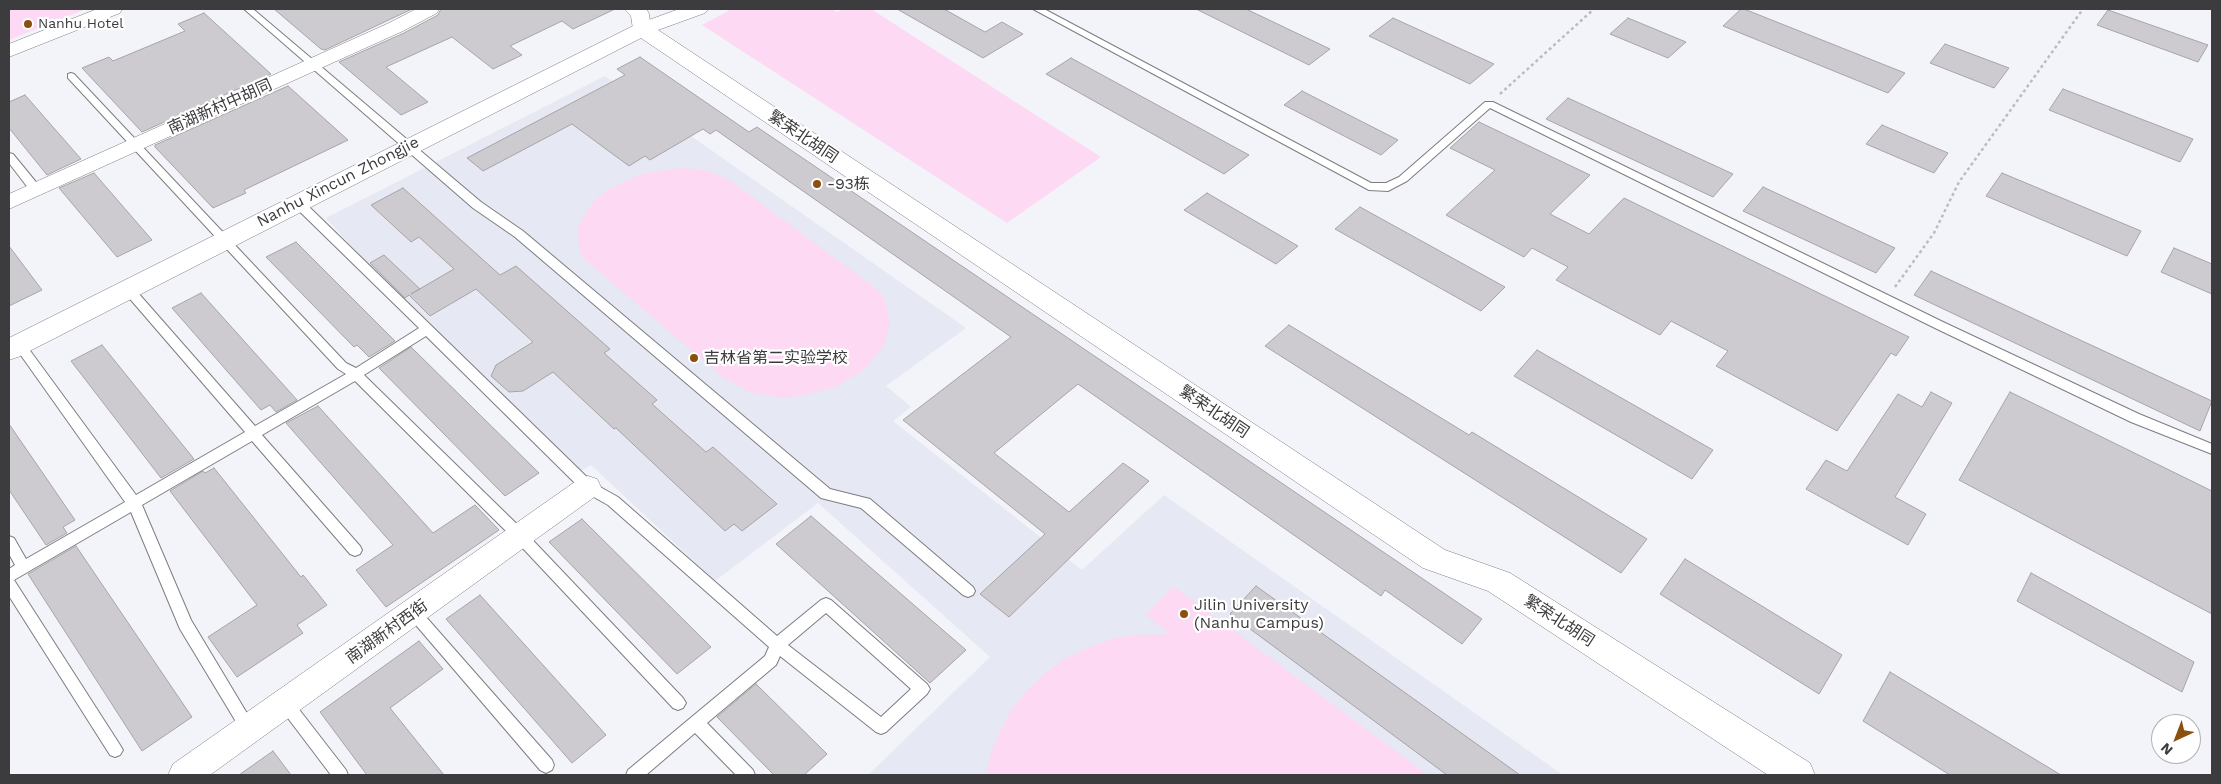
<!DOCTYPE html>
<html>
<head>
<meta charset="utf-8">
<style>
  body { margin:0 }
  #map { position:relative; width:2221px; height:784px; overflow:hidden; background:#f3f4f9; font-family:"Work Sans",sans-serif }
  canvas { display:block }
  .frame { position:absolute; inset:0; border:10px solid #3c3c3e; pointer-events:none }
  .north { position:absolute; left:2151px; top:714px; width:50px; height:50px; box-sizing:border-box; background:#fff; border:1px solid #b1b1b2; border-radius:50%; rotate:223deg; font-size:14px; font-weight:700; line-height:20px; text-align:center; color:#3c3c3e }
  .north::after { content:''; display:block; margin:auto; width:18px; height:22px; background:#8b4f0f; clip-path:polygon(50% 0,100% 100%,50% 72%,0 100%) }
</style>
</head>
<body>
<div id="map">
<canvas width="2221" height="784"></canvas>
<div class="frame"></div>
<div class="north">N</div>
</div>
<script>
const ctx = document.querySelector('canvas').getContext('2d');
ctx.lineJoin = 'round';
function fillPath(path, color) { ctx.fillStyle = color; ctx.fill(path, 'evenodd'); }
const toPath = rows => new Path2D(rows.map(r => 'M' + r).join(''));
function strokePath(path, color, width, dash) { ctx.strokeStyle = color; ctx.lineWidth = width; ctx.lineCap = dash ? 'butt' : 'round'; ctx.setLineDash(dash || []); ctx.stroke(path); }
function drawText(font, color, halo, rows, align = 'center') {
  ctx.font = font + ' "Work Sans","Noto Sans SC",sans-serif'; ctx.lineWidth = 4.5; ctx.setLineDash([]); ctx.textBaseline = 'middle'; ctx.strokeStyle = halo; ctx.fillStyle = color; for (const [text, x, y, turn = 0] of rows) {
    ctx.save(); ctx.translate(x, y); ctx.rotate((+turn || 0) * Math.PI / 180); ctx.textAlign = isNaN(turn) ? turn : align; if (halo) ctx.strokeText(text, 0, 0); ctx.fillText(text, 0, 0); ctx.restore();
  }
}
const built = toPath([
  [605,76,966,328,886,386,911,407,893,421,1082,570,1164,495,1563,775,868,775,990,657,818,503,715,581,591,465,579,472,363,259,326,218]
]);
const green = toPath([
  [9,9,86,9,9,40],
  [732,9,831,9,837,12,845,9,871,9,1101,157,1007,223,702,25],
  [682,168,710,171,732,182,878,290,885,300,890,323,883,347,864,370,835,387,801,396,783,398,750,392,724,378,583,258,579,249,578,228,589,207,598,198,610,189,637,176,651,172],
  [1173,586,1428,775,986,775,990,756,999,733,1011,711,1026,691,1044,674,1063,660,1085,649,1108,640,1131,635,1170,634,1146,615]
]);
const building = toPath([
  [274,9,412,9,325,50,321,49,274,9],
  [441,9,615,9,573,29,562,21,510,46,522,55,493,69,452,37,386,67,428,102,401,115,339,62,404,33,438,15,441,9],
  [897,9,944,9,985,32,1002,22,1023,34,983,58,897,9],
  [1196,9,1246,9,1330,49,1309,65,1196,9],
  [1741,9,1744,9,1905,73,1888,93,1723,26,1741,9],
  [2108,10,2208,45,2198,62,2097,25,2108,10],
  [204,13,271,74,142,132,82,68,109,57,113,61,185,31,178,24,204,13],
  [1393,18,1494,64,1470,84,1369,36,1393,18],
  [1628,18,1686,42,1668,58,1610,34,1628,18],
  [1945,44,2009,68,1994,88,1930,63,1945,44],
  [640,57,749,132,757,127,1482,619,1462,644,1385,590,1381,596,1078,384,994,453,1069,512,1123,463,1149,481,1009,617,980,594,1045,534,903,420,1011,337,716,130,710,134,703,129,650,160,645,156,629,166,572,124,483,171,467,158,625,75,617,69,640,57],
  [1071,58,1249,155,1224,174,1046,74,1071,58],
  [288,86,348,140,244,190,246,193,213,208,155,147,155,145,288,86],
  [2063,89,2193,139,2180,162,2049,110,2063,89],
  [1302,91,1398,140,1381,155,1284,105,1302,91],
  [25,95,81,159,47,175,9,128,9,102,25,95],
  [1568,98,1733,174,1713,197,1546,119,1568,98],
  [1479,122,1590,175,1550,214,1589,234,1624,198,1909,337,1896,356,1891,353,1837,431,1716,366,1728,351,1671,321,1660,335,1556,280,1568,267,1532,248,1524,257,1446,215,1495,170,1450,148,1479,122],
  [1882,125,1948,153,1934,173,1866,144,1882,125],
  [94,173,152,240,117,257,59,188,94,173],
  [2002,173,2141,231,2127,256,1986,196,2002,173],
  [1763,187,1895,248,1876,273,1743,211,1763,187],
  [403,188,500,275,516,266,610,349,604,353,657,400,652,404,706,452,713,447,777,504,742,531,734,524,725,531,616,428,614,429,553,372,523,391,509,392,491,376,496,365,533,342,476,289,430,316,409,295,405,298,370,263,384,255,420,289,411,294,454,269,419,237,411,242,371,205,403,188],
  [1207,193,1298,246,1276,264,1184,210,1207,193],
  [1360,207,1505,287,1481,311,1335,229,1360,207],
  [296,242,395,341,369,357,357,345,354,347,266,257,296,242],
  [9,246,42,290,9,306,9,246],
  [2174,248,2212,264,2212,294,2161,272,2174,248],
  [1931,271,2212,401,2200,431,1914,295,1931,271],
  [201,293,297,400,276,412,270,405,261,410,172,308,201,293],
  [1289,325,1469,435,1472,432,1647,539,1621,573,1265,346,1289,325],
  [102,345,194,459,161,478,71,361,102,345],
  [411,347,539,473,505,496,379,368,411,347],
  [1537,350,1713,450,1692,479,1514,376,1537,350],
  [1931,392,1952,403,1895,497,1926,514,1908,545,1806,489,1826,460,1847,471,1898,394,1922,407,1931,392],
  [2010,392,2212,491,2212,614,1959,480,2010,392],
  [318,406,433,533,475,505,499,530,386,607,356,570,393,545,286,423,318,406],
  [9,424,75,520,63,527,67,533,46,545,9,490,9,424],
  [214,468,301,577,303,575,327,605,297,625,303,633,237,677,208,637,257,605,170,491,203,471,205,473,214,468],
  [811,516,966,650,930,683,776,544,811,516],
  [582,519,711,647,677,674,549,542,582,519],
  [76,546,192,717,142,751,28,574,76,546],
  [1685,559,1842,655,1819,694,1660,594,1685,559],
  [2031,573,2194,662,2182,692,2017,601,2031,573],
  [1256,586,1520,775,1447,775,1230,614,1256,586],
  [480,595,606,735,572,763,446,619,480,595],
  [419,641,443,669,390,708,444,775,367,775,320,712,419,641],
  [1890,672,2061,775,1950,775,1863,721,1890,672],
  [756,684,827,754,804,775,774,775,717,717,756,684],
  [273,751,291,775,239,775,273,751]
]);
const path = toPath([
  [1500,94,1594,9],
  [1895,287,1934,233,1959,182,2083,9]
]);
const service = toPath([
  [244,9,253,9,481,202,523,231,830,489,870,499,973,587,975,591,973,595,968,597,963,595,861,508,821,498,515,237,473,208,244,9],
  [1033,9,1044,9,1371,183,1386,183,1399,177,1485,102,1493,102,1943,322,2139,414,2212,444,2212,454,2131,422,1935,328,1490,108,1407,181,1388,191,1369,190,1033,9],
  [71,73,74,74,346,363,356,368,419,328,293,205,292,202,293,199,301,199,593,483,618,497,777,636,821,600,826,598,831,600,927,684,930,689,927,694,886,732,881,734,876,732,780,656,776,665,707,723,753,770,755,775,736,775,695,733,646,775,626,775,628,770,765,656,769,647,608,505,583,491,426,336,364,375,525,532,683,698,686,703,683,708,678,710,673,708,515,540,355,381,262,435,360,546,362,550,360,554,355,556,350,554,252,441,142,505,191,620,257,730,254,735,249,737,244,735,180,629,131,512,14,580,120,745,123,750,120,755,115,757,110,755,9,596,9,569,15,565,9,554,9,536,14,538,26,559,125,502,15,347,13,344,15,341,23,341,136,495,245,432,124,292,122,289,124,286,132,286,255,426,346,374,338,369,68,78,68,74,71,73],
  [826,613,911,689,881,717,788,645,826,613],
  [9,153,13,154,40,187,41,190,40,193,32,193,9,163,9,153],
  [414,607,419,609,552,760,554,765,552,770,546,773,540,770,409,617,407,613,409,609,414,607],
  [286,697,291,699,346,770,348,775,331,775,281,709,278,704,281,699,286,697]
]);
const minor = toPath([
  [97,9,122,9,120,13,9,57,9,44,97,9],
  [416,9,439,9,437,13,403,31,9,209,9,194,389,23,416,9],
  [624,9,647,10,649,14,651,29,649,33,642,35,635,33,633,29,631,16,624,9],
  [588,476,597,479,601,487,597,495,210,775,168,775,173,764,579,479,588,476]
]);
const tertiary = toPath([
  [679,9,708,9,705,13,658,30,1445,550,1510,573,1810,763,1815,775,1768,775,1488,591,1423,568,641,38,18,357,9,360,9,338,635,25,679,9]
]);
const markers = [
  [28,24,5,"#8b4f0f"],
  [817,184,5,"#8b4f0f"],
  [694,358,5,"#8b4f0f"],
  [1184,614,5,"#8b4f0f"]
];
const farPoinames = [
  ["Nanhu Hotel",38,24]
];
const streetNames = [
  ["南湖新村中胡同",220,107,-24],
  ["繁荣北胡同",803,137,34],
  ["Nanhu Xincun Zhongjie",338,182,-27],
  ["繁荣北胡同",1214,412,34],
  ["繁荣北胡同",1559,621,33],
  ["南湖新村西街",387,632,-36]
];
const poiNames = [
  ["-93栋",827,184],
  ["吉林省第二实验学校",704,358],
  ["Jilin University",1194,605],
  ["(Nanhu Campus)",1194,623]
];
fillPath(built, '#e6e8f3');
fillPath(green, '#fdd9f3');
fillPath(building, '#cdcbd0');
strokePath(building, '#a6a4a8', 1);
strokePath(service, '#7c7d81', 2);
strokePath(minor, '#7c7d81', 1);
strokePath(tertiary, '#7c7d81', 1);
strokePath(path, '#bbbcc0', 2.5, [3, 3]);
fillPath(service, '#fff');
fillPath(minor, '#fff');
fillPath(tertiary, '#fff');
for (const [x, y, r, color] of markers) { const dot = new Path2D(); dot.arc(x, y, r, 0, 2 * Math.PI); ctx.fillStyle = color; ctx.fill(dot); strokePath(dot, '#fff', 2); }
drawText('14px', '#3c3c3e', '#fff', farPoinames, 'left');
drawText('16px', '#3c3c3e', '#fff', streetNames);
drawText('16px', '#3c3c3e', '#fff', poiNames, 'left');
</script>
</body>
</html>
